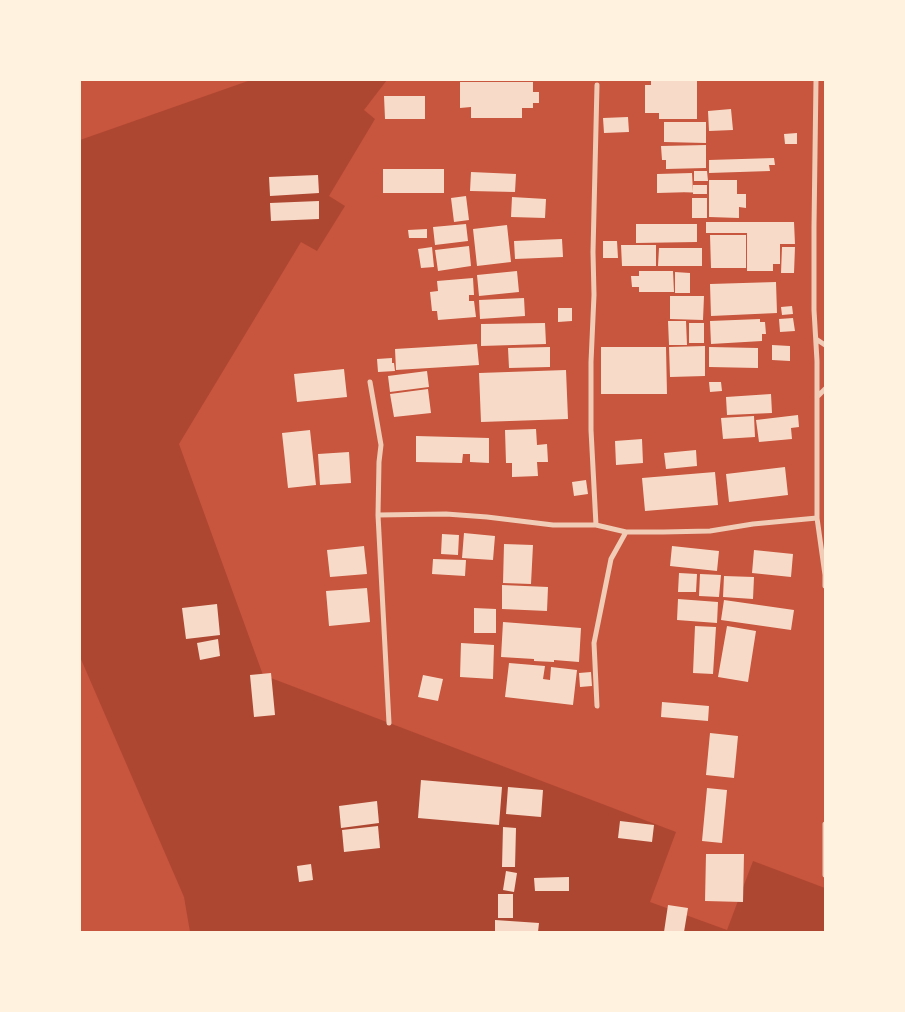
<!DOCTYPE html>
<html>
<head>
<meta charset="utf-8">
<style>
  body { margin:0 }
  #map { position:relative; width:905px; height:1012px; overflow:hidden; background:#c8553d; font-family:Bitter,serif }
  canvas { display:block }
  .frame { position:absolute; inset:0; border:81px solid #fff3e0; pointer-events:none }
</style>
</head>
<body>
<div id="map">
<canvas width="905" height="1012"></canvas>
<div class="frame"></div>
</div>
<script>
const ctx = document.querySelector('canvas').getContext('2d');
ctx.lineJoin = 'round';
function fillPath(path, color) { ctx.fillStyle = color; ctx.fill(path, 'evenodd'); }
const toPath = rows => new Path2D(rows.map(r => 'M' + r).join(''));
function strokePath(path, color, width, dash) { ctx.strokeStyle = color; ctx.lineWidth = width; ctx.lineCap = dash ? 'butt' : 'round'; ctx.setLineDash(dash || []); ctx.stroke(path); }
const green = toPath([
  [249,80,387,80,364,110,375,119,329,196,345,206,317,251,301,242,179,444,263,675,676,832,650,902,727,930,753,861,825,888,825,932,190,932,184,897,80,657,80,140,248,81]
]);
const building = toPath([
  [651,80,697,80,697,119,659,119,659,113,645,113,645,85,651,85],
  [460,82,533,82,533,92,539,92,539,103,533,103,533,108,522,108,522,118,471,118,471,107,460,108],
  [384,96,425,96,425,119,385,119],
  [731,109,733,130,709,131,708,111],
  [628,117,629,132,604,133,603,118],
  [664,122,706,122,706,143,664,142],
  [797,133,797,144,785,144,784,134],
  [706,145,706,168,666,169,666,160,662,160,661,146],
  [774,158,775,165,769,165,770,171,709,173,709,160],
  [383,169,444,169,444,193,383,193],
  [694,171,707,171,708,181,694,181],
  [471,172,516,174,515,192,470,191],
  [692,173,693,192,657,193,657,174],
  [318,175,319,193,270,196,269,177],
  [709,180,737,180,737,194,746,194,746,208,739,207,739,218,709,217],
  [693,185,707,185,707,194,693,194],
  [466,196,469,220,454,222,451,198],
  [512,197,546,199,545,218,511,217],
  [692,198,707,198,707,218,692,218],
  [319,201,319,219,271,221,270,203],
  [706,222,794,222,795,244,780,244,780,264,773,264,773,271,747,271,747,233,706,233],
  [466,224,468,241,435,245,433,227],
  [636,224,697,224,697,242,636,243],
  [507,225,511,262,477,266,473,229],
  [427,229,427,238,409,238,408,230],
  [710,235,746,235,746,268,711,268],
  [562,239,563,257,515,259,514,241],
  [603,241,617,241,618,258,603,258],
  [621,245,656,245,656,266,622,266],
  [469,246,471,266,438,271,435,250],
  [432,247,434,267,421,268,418,249],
  [782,247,795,247,794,273,781,273],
  [659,248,702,248,702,266,658,266],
  [517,271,519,292,479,296,477,275],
  [639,271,673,271,674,292,639,292,639,287,632,287,631,276,639,276],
  [675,272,690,273,690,293,675,293],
  [473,278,474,295,469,295,469,301,474,301,476,317,438,320,437,311,432,311,430,292,438,291,437,281],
  [776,282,777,313,711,316,710,284],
  [670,296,704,296,703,320,670,319],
  [524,298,525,316,480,319,479,300],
  [792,306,793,314,782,315,781,307],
  [558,308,572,308,572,321,558,322],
  [793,318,795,331,780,332,779,319],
  [760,319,760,322,765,322,766,334,762,334,762,341,711,344,710,321],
  [668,321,686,321,687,345,669,345],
  [545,323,546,344,481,346,481,324],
  [689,323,704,323,704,343,689,343],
  [477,344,479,365,396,370,395,349],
  [772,345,790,346,790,361,772,360],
  [705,346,705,376,670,377,669,347],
  [550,347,550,367,509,368,508,348],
  [601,347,666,347,667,394,601,394],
  [709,347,758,348,758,368,709,367],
  [392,358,392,363,394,363,395,371,378,372,377,359],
  [344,369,347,397,297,402,294,374],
  [566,370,568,419,481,422,479,373],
  [427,371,429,387,390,392,388,376],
  [709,382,721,382,722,391,710,392],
  [428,389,431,413,394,417,390,394],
  [771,394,772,413,727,415,726,397],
  [798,415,799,427,791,428,792,439,759,442,756,420],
  [754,416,755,437,723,439,721,418],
  [536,429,537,445,547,444,548,462,537,462,538,476,512,477,512,463,506,463,505,430],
  [310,430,316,485,288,488,282,433],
  [416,436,489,438,489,463,470,462,470,454,463,454,462,463,416,462],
  [642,439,643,463,616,465,615,441],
  [696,450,697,466,666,469,664,453],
  [349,452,351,483,320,485,318,454],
  [785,467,788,495,729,502,726,474],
  [715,472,718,505,645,511,642,478],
  [586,480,588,494,574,496,572,482],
  [464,533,495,536,493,560,462,558],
  [442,534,459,535,458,555,441,554],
  [504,544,533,545,531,584,503,583],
  [364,546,367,574,330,577,327,550],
  [672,546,719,551,717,571,670,566],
  [754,550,793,554,791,577,752,573],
  [433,559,466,560,465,576,432,574],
  [679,573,697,574,696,592,678,592],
  [700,574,721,575,719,597,699,596],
  [724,576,754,577,753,599,723,597],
  [502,585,548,587,547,611,502,609],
  [367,588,370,622,329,626,326,591],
  [678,599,718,602,717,623,677,620],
  [724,600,794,610,791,630,721,620],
  [217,604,220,635,186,639,182,608],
  [474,608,496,609,496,633,474,633],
  [503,622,581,628,579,662,554,660,554,662,534,661,534,659,501,657],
  [695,626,716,627,713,674,693,673],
  [727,626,756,631,748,682,718,677],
  [218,639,220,656,200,660,197,643],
  [461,643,494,645,493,679,460,677],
  [509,663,545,666,543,679,550,680,551,667,577,670,573,705,505,697],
  [591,672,592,686,580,687,579,673],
  [271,673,275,715,254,717,250,675],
  [423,675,443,679,438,701,418,697],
  [662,702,709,706,708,721,661,717],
  [710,733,738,736,734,778,706,775],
  [421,780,502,787,499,825,418,818],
  [508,787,543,790,541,817,506,814],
  [707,788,727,790,722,843,702,841],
  [377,801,379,823,341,828,339,806],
  [620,821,654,825,652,842,618,838],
  [378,826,380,848,344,852,342,830],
  [503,827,516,828,515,867,502,867],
  [706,854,744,854,743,902,705,901],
  [311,864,313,880,299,882,297,866],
  [506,871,517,873,514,892,503,890],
  [569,877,569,891,535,891,534,878],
  [498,894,513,894,513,918,498,918],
  [668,905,688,908,684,932,664,932],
  [495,920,539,923,538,932,495,932]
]);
const minor = toPath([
  [816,80,814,226,814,310,817,361,817,518,825,575,825,586],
  [816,339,825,345],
  [370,382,381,445,379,462,378,515],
  [817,397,825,389],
  [596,525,591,430,591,362,594,295,593,252,597,85],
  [597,706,594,643,611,559,626,532],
  [389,723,378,515,446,514,487,517,553,525,596,525,626,532,663,532,710,531,753,524,817,518],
  [825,824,825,875]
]);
fillPath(green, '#ae4732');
fillPath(building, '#f7dbc8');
strokePath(minor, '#f1ccb7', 5);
</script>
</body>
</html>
